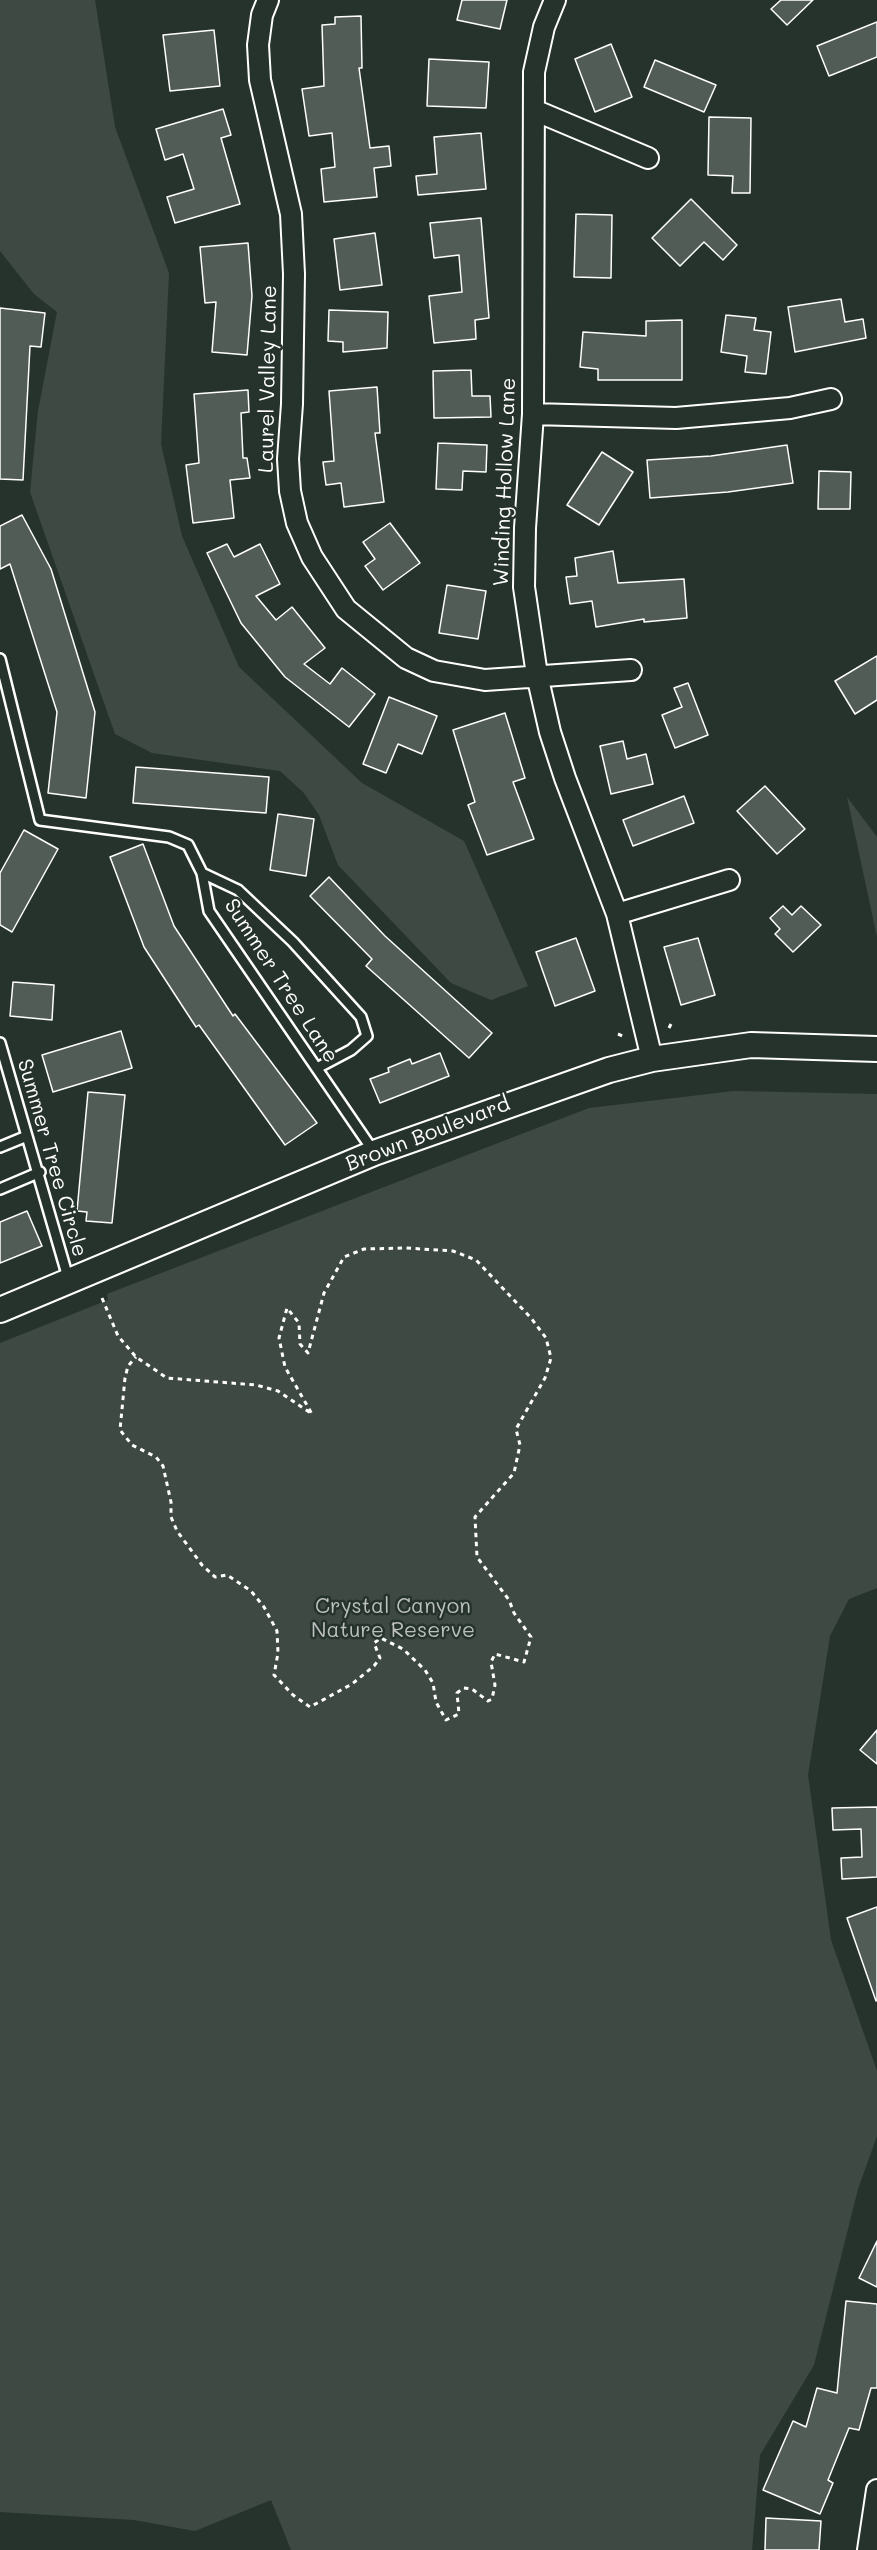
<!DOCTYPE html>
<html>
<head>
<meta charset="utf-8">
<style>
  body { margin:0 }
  canvas { display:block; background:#26332d }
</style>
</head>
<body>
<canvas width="877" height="2550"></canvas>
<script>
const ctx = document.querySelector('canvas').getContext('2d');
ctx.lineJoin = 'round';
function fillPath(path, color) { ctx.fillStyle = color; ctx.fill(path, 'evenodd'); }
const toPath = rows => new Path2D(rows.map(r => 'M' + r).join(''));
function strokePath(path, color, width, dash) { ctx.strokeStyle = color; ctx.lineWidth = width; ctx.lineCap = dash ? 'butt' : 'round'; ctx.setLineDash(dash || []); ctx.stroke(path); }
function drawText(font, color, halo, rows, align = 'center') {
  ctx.font = font + ' Mali,sans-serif'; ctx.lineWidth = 5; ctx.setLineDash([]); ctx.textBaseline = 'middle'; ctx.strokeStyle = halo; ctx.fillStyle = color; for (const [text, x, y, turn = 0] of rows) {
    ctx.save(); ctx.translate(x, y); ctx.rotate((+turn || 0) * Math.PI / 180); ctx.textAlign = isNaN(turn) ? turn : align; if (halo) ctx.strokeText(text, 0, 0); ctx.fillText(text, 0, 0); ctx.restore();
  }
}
const green = toPath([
  [0,0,95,0,115,127,169,273,161,444,182,536,239,667,362,783,464,841,528,986,491,1000,451,983,338,865,319,815,304,793,280,771,152,753,115,734,30,492,38,411,57,312,34,294,0,251],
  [847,797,877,837,877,937],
  [734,1091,877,1094,877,1588,849,1599,830,1636,808,1775,831,1940,877,2071,877,2136,858,2189,814,2365,760,2455,752,2550,291,2550,271,2500,195,2531,134,2520,0,2512,0,1343,108,1300,107,1294,589,1108]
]);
const building = toPath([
  [462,0,507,0,500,29,457,20,462,0],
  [781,0,813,0,787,25,771,9,781,0],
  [361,16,362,68,359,68,370,148,389,146,391,166,374,168,377,197,324,202,321,169,335,167,332,133,309,136,302,89,324,86,322,25,335,24,335,17,361,16],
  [877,22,877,57,829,76,817,46,877,22],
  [214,30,220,86,170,91,163,35,214,30],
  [611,44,632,97,595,112,575,59,611,44],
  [429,59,489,62,486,108,427,106,429,59],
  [655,60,716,85,704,112,644,87,655,60],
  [223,109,231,135,221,138,240,204,175,223,167,197,194,189,183,154,165,160,156,129,223,109],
  [709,117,751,118,750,193,732,193,733,176,708,175,709,117],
  [481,133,486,189,418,195,416,176,437,174,434,137,481,133],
  [691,199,737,245,723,260,704,242,680,266,652,238,691,199],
  [576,214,612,215,611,278,574,277,576,214],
  [481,218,489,318,475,320,476,339,434,343,429,296,462,292,459,255,434,258,430,223,481,218],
  [375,233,382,285,340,290,334,239,375,233],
  [248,243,252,296,247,355,212,352,216,302,205,303,200,247,248,243],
  [841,299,845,322,863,319,866,338,795,352,788,307,841,299],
  [0,308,45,313,41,347,30,346,23,480,0,479,0,308],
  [329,310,388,312,387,348,343,352,343,342,328,341,329,310],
  [726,315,756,318,754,330,771,332,766,374,745,372,747,356,721,352,726,315],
  [682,320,682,380,598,380,598,369,580,367,583,332,646,336,646,321,682,320],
  [471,370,472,396,490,396,491,417,434,418,433,371,471,370],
  [377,387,380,433,375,433,384,502,344,507,341,483,326,485,323,462,334,461,329,391,377,387],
  [248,390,249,412,241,413,243,458,247,458,250,478,230,480,234,518,193,523,186,465,199,463,194,394,248,390],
  [438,443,487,445,486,472,463,471,462,490,436,489,438,443],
  [787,445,793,483,728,492,650,498,647,460,711,456,787,445],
  [602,452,633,472,599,525,567,505,602,452],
  [819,471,851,472,850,509,818,509,819,471],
  [22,515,51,569,95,712,86,798,48,793,57,712,10,564,0,569,0,526,22,515],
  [390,523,420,563,383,590,365,566,375,559,363,542,390,523],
  [227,544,234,557,260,544,280,584,256,596,276,620,292,607,325,648,304,664,330,684,342,668,375,694,349,727,285,677,241,623,207,553,227,544],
  [613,551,618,583,684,579,687,618,644,622,644,619,596,627,592,601,570,604,566,577,577,576,575,558,613,551],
  [447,585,486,591,478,639,439,633,447,585],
  [877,656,877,700,855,714,835,681,877,656],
  [688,683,708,735,675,748,662,715,682,707,674,688,688,683],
  [389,697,437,716,422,754,398,744,386,773,363,764,389,697],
  [505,713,525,778,513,782,534,839,487,855,468,805,475,802,453,730,505,713],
  [623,741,627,759,646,754,653,784,611,794,600,746,623,741],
  [136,767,269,777,266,813,133,803,136,767],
  [765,786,805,829,777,854,737,811,765,786],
  [684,796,694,823,633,846,623,820,684,796],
  [278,814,314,819,306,876,270,870,278,814],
  [24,830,58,849,12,932,0,925,0,873,24,830],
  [143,844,174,926,233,1016,235,1014,317,1123,285,1145,199,1025,196,1027,144,947,110,857,143,844],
  [329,877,385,936,492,1033,469,1058,366,966,372,959,310,896,329,877],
  [783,906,792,915,801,906,821,925,793,952,775,934,780,929,770,918,783,906],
  [576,938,595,991,555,1006,536,952,576,938],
  [698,938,715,995,681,1005,664,947,698,938],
  [13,982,54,985,52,1020,10,1016,13,982],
  [121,1031,132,1068,53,1092,42,1055,121,1031],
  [440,1053,449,1076,380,1103,370,1079,389,1072,388,1068,410,1059,412,1064,440,1053],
  [88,1092,125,1095,112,1223,86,1221,87,1212,77,1211,88,1092],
  [27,1211,42,1246,0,1263,0,1222,27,1211],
  [877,1730,877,1764,860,1750,877,1730],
  [877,1807,877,1877,842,1879,841,1858,862,1857,861,1829,833,1830,832,1808,877,1807],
  [877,1907,877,2000,876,2001,847,1918,877,1907],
  [877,2241,877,2287,859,2278,877,2241],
  [846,2301,877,2304,877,2388,871,2388,859,2430,849,2428,828,2480,833,2483,820,2514,763,2490,793,2421,806,2427,817,2388,837,2393,846,2301],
  [766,2518,821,2521,819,2550,765,2550,766,2518]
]);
const path = toPath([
  [669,1028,671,1024],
  [618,1034,625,1037],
  [102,1298,118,1336,136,1357,167,1378,256,1385,278,1391,312,1414,285,1367,279,1338,287,1308,299,1323,300,1344,308,1353,324,1293,344,1257,364,1249,406,1248,453,1251,476,1260,531,1318,546,1338,551,1358,545,1378,516,1429,520,1445,514,1473,475,1517,477,1557,509,1600,514,1613,531,1637,524,1662,495,1654,491,1662,495,1685,492,1699,488,1701,472,1689,463,1688,457,1693,459,1714,446,1720,436,1702,433,1683,425,1670,403,1649,381,1638,374,1643,380,1658,374,1666,352,1684,310,1707,293,1695,274,1675,278,1653,277,1631,264,1607,251,1591,227,1575,215,1577,202,1565,177,1531,171,1517,171,1502,163,1466,156,1457,132,1445,120,1430,125,1378,128,1366,136,1357]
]);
const service = toPath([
  [0,659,40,820,169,837,188,845,202,873,209,911,374,1152],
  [202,873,238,890,293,942,361,1017,367,1036,351,1050,317,1068],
  [0,1043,69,1281],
  [0,1147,27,1136],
  [0,1189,40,1172]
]);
const minor = toPath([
  [268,0,262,15,258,45,260,80,291,214,294,274,292,404,288,459,290,491,297,523,312,557,346,609,406,658,434,671,485,680,631,670],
  [555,0,544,27,534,72,533,414,525,528,524,587,537,675,550,732,565,778,617,914,652,1059],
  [534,110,648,158],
  [533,414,676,418,790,408,831,399],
  [617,914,729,880],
  [868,2550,877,2490]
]);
const tertiary = toPath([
  [0,1310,374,1153,609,1070,652,1059,751,1045,877,1049]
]);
const streetNames = [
  ["Laurel Valley Lane",268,379,-89],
  ["Winding Hollow Lane",505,482,-88],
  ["Summer Tree Lane",281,981,57],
  ["Brown Boulevard",428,1134,-21],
  ["Summer Tree Circle",52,1158,74]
];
const parkNames = [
  ["Crystal Canyon",393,1607],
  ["Nature Reserve",393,1631]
];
fillPath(green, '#3e4944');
fillPath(building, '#515c57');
strokePath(building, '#fff', 1.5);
strokePath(service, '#fff', 14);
strokePath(minor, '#fff', 24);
strokePath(tertiary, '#fff', 28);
strokePath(path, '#fff', 3, [4.5, 4.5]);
strokePath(service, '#26332d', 9);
strokePath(minor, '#26332d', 20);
strokePath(tertiary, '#26332d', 24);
drawText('21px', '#fff', '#26332d', streetNames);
drawText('21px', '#bbbfbe', '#26332d', parkNames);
</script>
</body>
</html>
